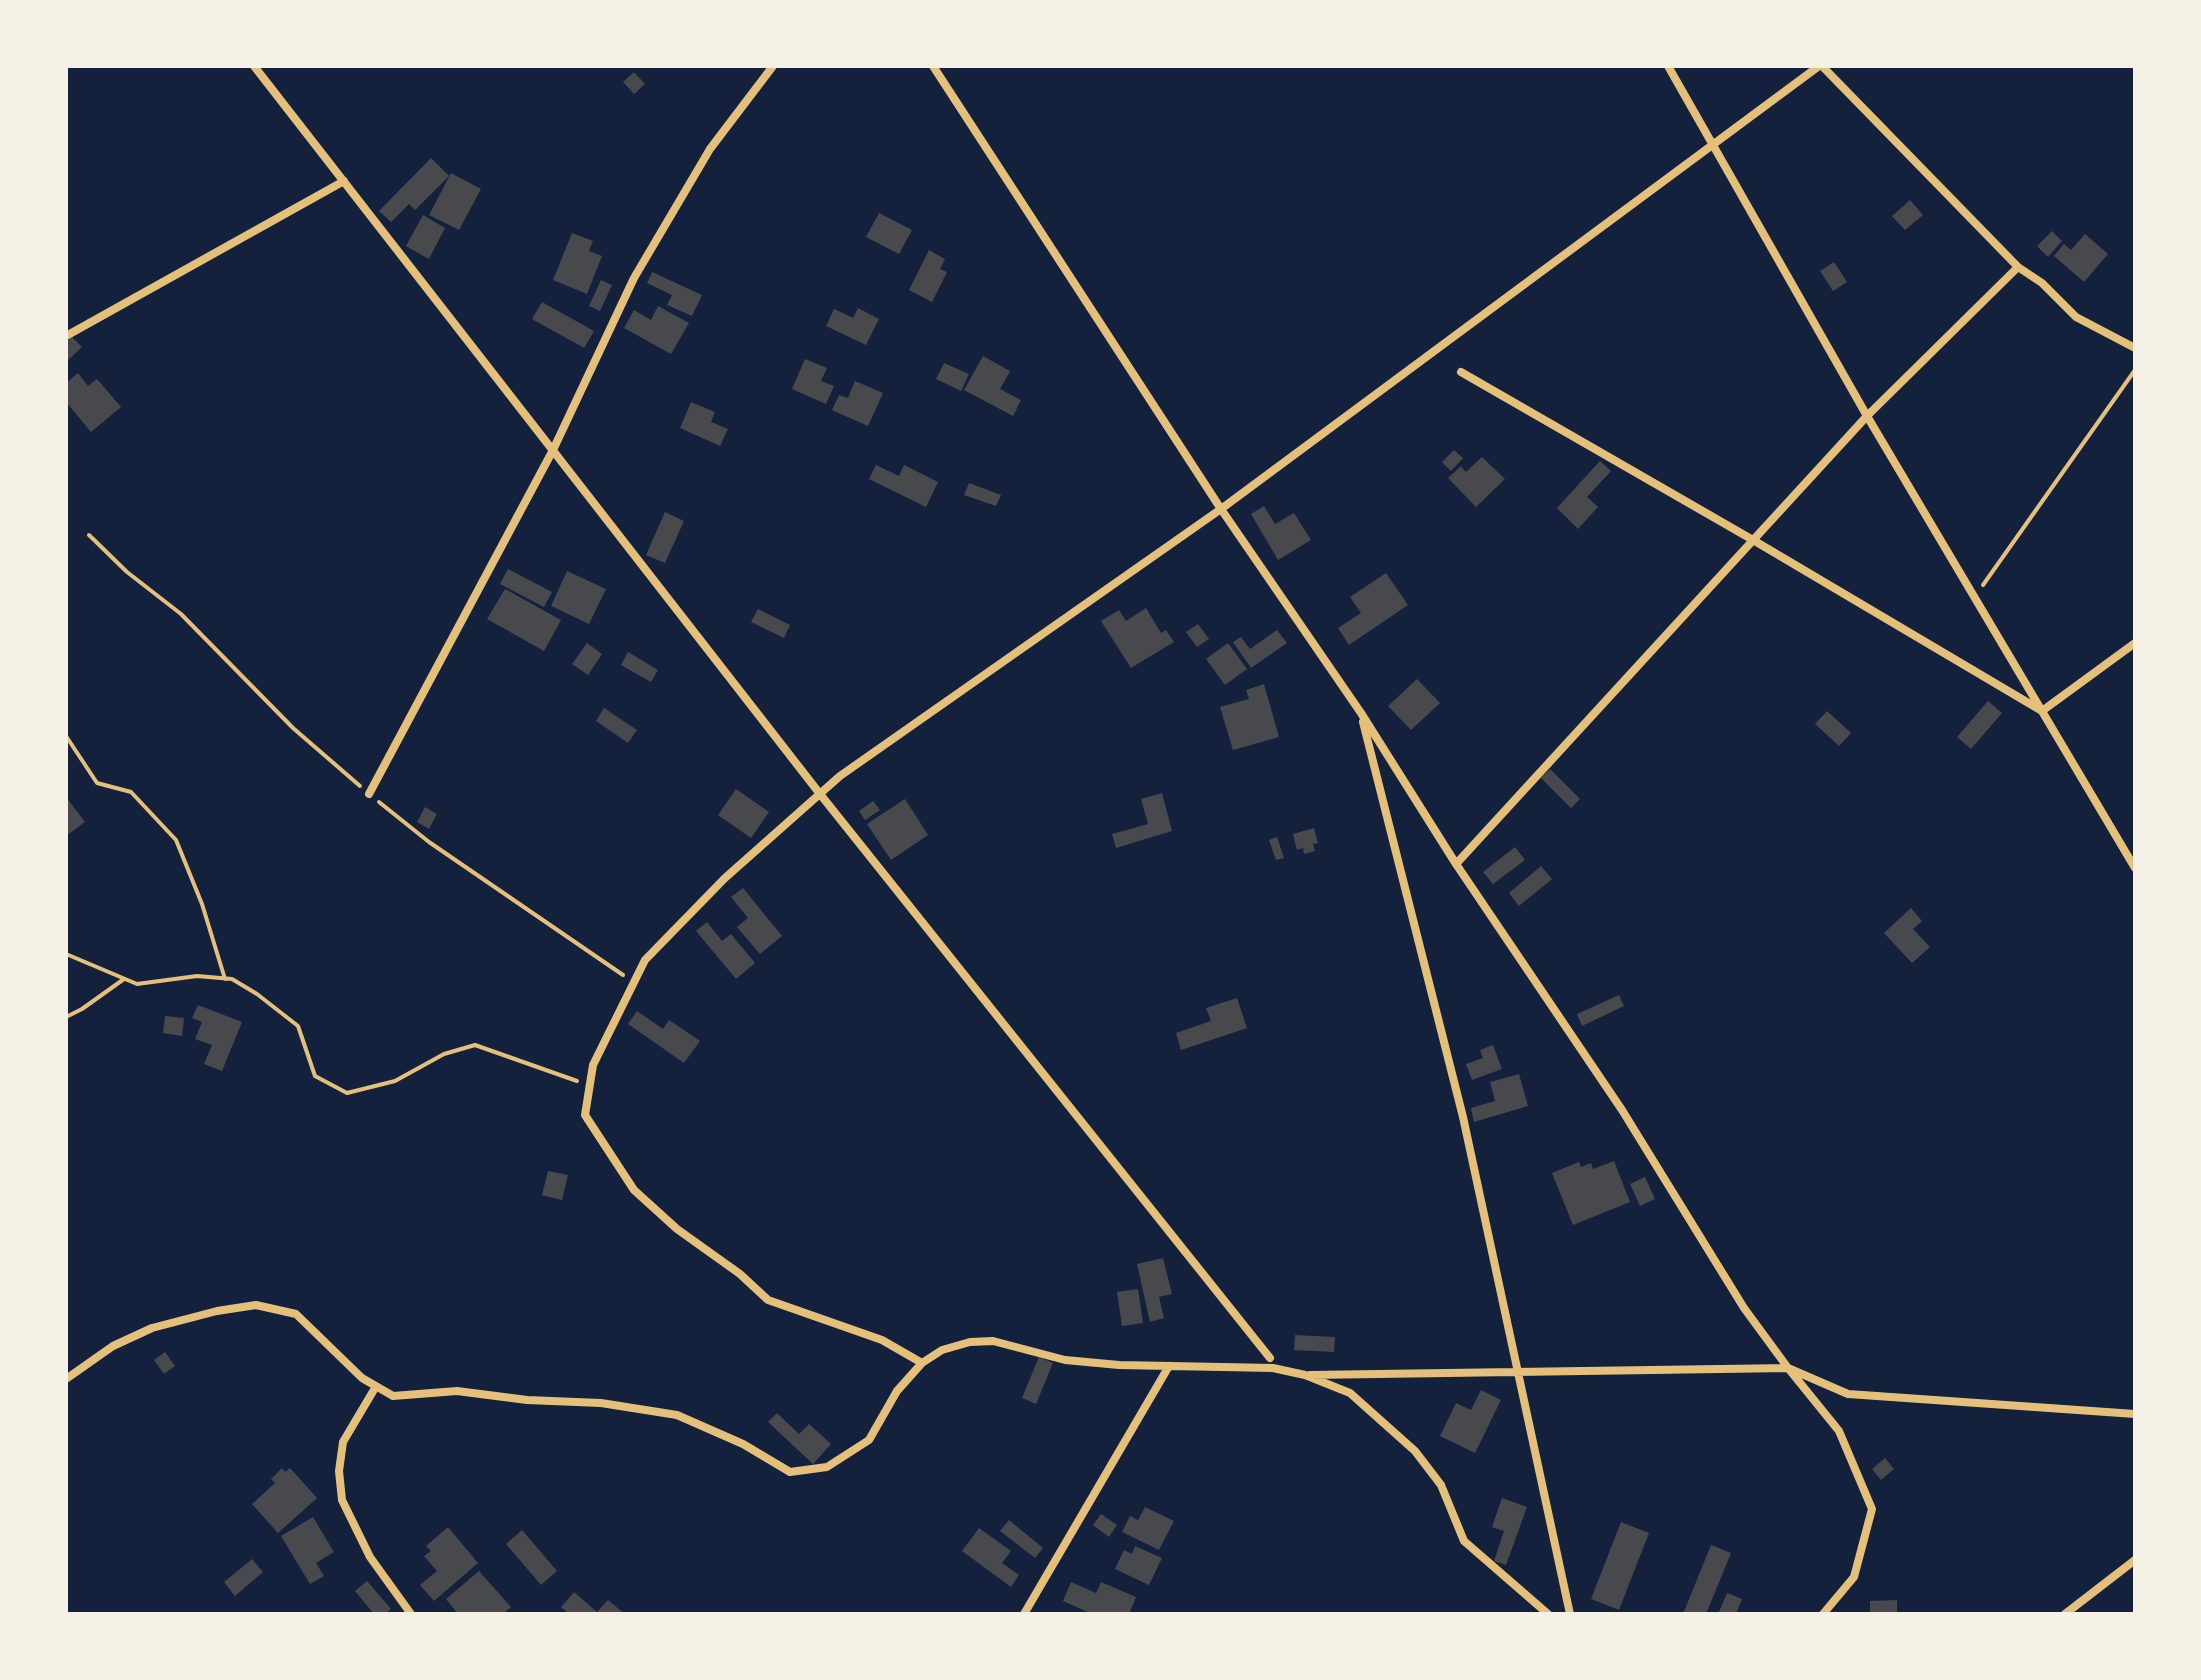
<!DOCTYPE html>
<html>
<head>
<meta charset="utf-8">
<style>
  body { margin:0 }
  #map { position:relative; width:2201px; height:1680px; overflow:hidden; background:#14213d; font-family:"Noto Sans",sans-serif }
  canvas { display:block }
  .frame { position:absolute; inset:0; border:68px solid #f6f1e7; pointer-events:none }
</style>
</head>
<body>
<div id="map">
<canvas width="2201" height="1680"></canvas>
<div class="frame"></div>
</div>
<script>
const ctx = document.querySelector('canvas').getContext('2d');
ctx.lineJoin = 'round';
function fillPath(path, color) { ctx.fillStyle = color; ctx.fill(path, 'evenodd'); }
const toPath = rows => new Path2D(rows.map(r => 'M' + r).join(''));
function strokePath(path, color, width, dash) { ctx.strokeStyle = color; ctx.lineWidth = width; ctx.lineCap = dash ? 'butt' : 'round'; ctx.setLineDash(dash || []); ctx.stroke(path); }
const building = toPath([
  [634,72,645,84,634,94,623,82],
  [431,158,449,176,415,210,409,204,391,222,379,211],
  [451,173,481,189,459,230,429,215],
  [1910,200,1923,215,1905,230,1892,216],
  [879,213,912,230,899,254,866,237],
  [423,215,445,228,429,259,406,246],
  [2052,231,2062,241,2048,257,2037,246],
  [572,233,593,241,589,251,602,256,587,294,553,280],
  [2085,234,2108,254,2084,282,2054,256,2064,244,2071,250],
  [929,250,945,259,940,269,947,272,932,302,909,290],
  [1834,262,1847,282,1833,291,1820,271],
  [652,272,702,295,692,316,667,305,672,295,647,283],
  [601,280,612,285,600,311,589,306],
  [542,302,594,331,584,348,532,319],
  [658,306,689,323,671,354,624,328,634,310,651,320],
  [858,308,879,319,866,345,826,326,834,309,853,318],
  [72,337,82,347,66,362,66,342],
  [983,356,1010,371,1000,389,1021,400,1013,416,964,390],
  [805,359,827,368,821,381,834,386,826,404,792,389],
  [944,363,969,374,961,391,936,379],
  [78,373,88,386,97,379,121,407,91,432,66,402,66,383],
  [855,381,883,393,868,426,832,410,839,395,848,398],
  [691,402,715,412,711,422,728,429,720,446,680,428],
  [1454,450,1463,458,1451,471,1442,462],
  [1482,457,1505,479,1476,507,1448,478,1461,466,1466,472],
  [1600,461,1611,471,1587,497,1598,507,1578,529,1557,508],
  [876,465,899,476,904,465,938,482,926,507,869,479],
  [969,483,1001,495,996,506,964,495],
  [1264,506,1275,524,1294,513,1311,540,1278,560,1251,514],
  [665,512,684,521,665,563,646,555],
  [508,569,552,592,544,607,500,584],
  [567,571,606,589,589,624,551,606],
  [1386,573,1408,605,1349,645,1338,628,1361,613,1350,597],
  [505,589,561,620,544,651,487,619],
  [1146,608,1161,633,1166,630,1174,642,1131,668,1101,621,1119,610,1126,621],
  [758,609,790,625,784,638,751,622],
  [1198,624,1209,639,1197,647,1186,632],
  [1277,630,1287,643,1251,668,1233,642,1241,637,1250,649],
  [587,643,602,654,588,675,572,664],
  [1228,643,1247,669,1225,685,1206,659],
  [628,652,658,670,651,682,621,665],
  [1417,679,1440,703,1411,730,1388,706],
  [1264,684,1279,737,1233,750,1220,707,1249,699,1246,690],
  [1988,701,2002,713,1971,749,1957,737],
  [604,708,637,730,628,743,596,721],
  [1827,711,1851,733,1839,746,1815,724],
  [1550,769,1580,799,1571,808,1541,778],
  [736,789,769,812,751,838,718,815],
  [1162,793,1172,831,1116,848,1112,834,1148,824,1141,799],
  [66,797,85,822,66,836],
  [905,799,928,835,891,860,867,824],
  [873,801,880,810,865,820,859,811],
  [425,807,437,814,429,829,417,822],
  [1314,828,1318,843,1313,844,1315,851,1304,854,1303,848,1297,850,1293,834],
  [1277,837,1284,858,1276,860,1269,840],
  [1515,847,1525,860,1493,884,1483,872],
  [1541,866,1552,879,1519,906,1509,893],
  [743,888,782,936,760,954,737,927,748,918,731,897],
  [1911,908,1922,921,1913,929,1930,947,1912,963,1884,933],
  [707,922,722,941,731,934,755,963,736,979,696,931],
  [1619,995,1624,1006,1582,1026,1577,1014],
  [1237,998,1247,1028,1181,1050,1176,1033,1211,1021,1206,1008],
  [198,1005,242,1022,222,1071,204,1064,212,1045,195,1039,202,1022,192,1018],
  [637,1011,663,1029,669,1020,700,1041,684,1063,628,1024],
  [165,1016,184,1018,182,1036,163,1033],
  [1493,1045,1502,1069,1472,1080,1466,1064,1483,1058,1480,1050],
  [1519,1074,1528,1106,1474,1122,1471,1108,1495,1101,1490,1082],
  [1614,1161,1630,1202,1573,1225,1552,1173,1579,1162,1581,1167,1591,1163,1593,1169],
  [548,1171,568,1175,562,1200,542,1195],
  [1645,1177,1655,1199,1640,1206,1630,1184],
  [1163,1258,1172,1294,1159,1297,1164,1318,1150,1322,1137,1264],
  [1138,1289,1143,1323,1122,1326,1117,1292],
  [1295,1335,1335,1337,1334,1352,1294,1350],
  [165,1352,175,1366,164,1374,154,1360],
  [1039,1357,1053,1363,1036,1404,1022,1398],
  [1481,1390,1501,1400,1475,1453,1440,1436,1456,1403,1471,1410],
  [777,1413,799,1434,809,1424,831,1444,813,1464,768,1422],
  [1885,1458,1894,1469,1881,1480,1872,1469],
  [282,1468,285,1472,290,1468,317,1498,278,1533,252,1504,275,1483,271,1479],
  [1502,1498,1527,1507,1506,1565,1494,1561,1504,1531,1492,1527],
  [1145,1507,1174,1521,1159,1550,1122,1532,1130,1516,1138,1520],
  [1101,1514,1117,1525,1109,1537,1093,1525],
  [313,1517,334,1552,316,1563,324,1576,310,1584,281,1536],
  [1009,1520,1043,1548,1035,1558,1000,1531],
  [1621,1522,1649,1533,1619,1610,1591,1599],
  [448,1527,478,1563,434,1601,420,1585,437,1571,424,1556,431,1551,426,1546],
  [979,1528,1011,1551,1002,1563,1019,1575,1011,1587,962,1551],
  [522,1530,557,1571,541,1585,506,1544],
  [1711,1545,1731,1553,1706,1614,1683,1614],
  [1135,1546,1162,1558,1149,1585,1115,1569,1124,1550,1132,1554],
  [252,1559,263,1572,235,1596,224,1582],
  [479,1571,511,1607,503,1614,458,1614,446,1599],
  [367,1581,391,1609,385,1614,374,1614,355,1591],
  [1071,1582,1096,1593,1101,1582,1136,1597,1129,1614,1092,1614,1063,1601],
  [574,1592,597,1612,608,1600,625,1614,569,1614,561,1607],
  [1727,1593,1742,1599,1736,1614,1718,1614],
  [1897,1600,1897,1614,1870,1614,1870,1601]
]);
const path = toPath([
  [89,535,127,572,181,614,293,728,360,786],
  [1983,585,2135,370],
  [66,736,97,783,131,792,176,840,202,904,225,979],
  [379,802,429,842,623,975],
  [66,954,137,984,197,976,232,979,257,994,298,1026,315,1076,347,1093,395,1081,444,1054,475,1045,577,1081],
  [66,1017,82,1009,124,979]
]);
const minor = toPath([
  [254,66,820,794,1270,1358],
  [933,66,1221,509,1361,713,1456,864,1622,1110,1744,1308,1788,1368,1839,1431,1872,1509,1854,1577,1823,1614],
  [1668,66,1867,416,2135,868],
  [1822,66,2018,267,2042,283,2076,317,2135,348],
  [66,336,344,181],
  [1461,372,1753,540,2042,711,2135,643],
  [1363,722,1463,1117,1570,1614],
  [369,794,553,450,634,278,710,149,773,66],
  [1456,864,1867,416,2018,267],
  [922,1363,882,1340,768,1300,740,1274,677,1229,634,1190,585,1115,593,1065,645,960,725,878,840,776,1221,509,1819,66],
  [1310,1375,1788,1368,1848,1394,2135,1414],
  [66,1379,113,1346,152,1328,217,1311,256,1305,296,1314,362,1378,393,1396,457,1391,527,1400,601,1403,677,1415,743,1444,790,1472,827,1467,869,1440,897,1391,922,1363,942,1350,970,1342,993,1341,1065,1360,1119,1365,1273,1368,1305,1375,1350,1393,1415,1451,1441,1485,1464,1541,1548,1614],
  [375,1388,343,1442,339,1471,342,1500,370,1557,411,1614],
  [1024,1614,1169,1366],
  [2065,1614,2135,1560]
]);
fillPath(building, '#48494c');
strokePath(path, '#e5c07b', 4);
strokePath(minor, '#e5c07b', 8);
</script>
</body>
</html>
